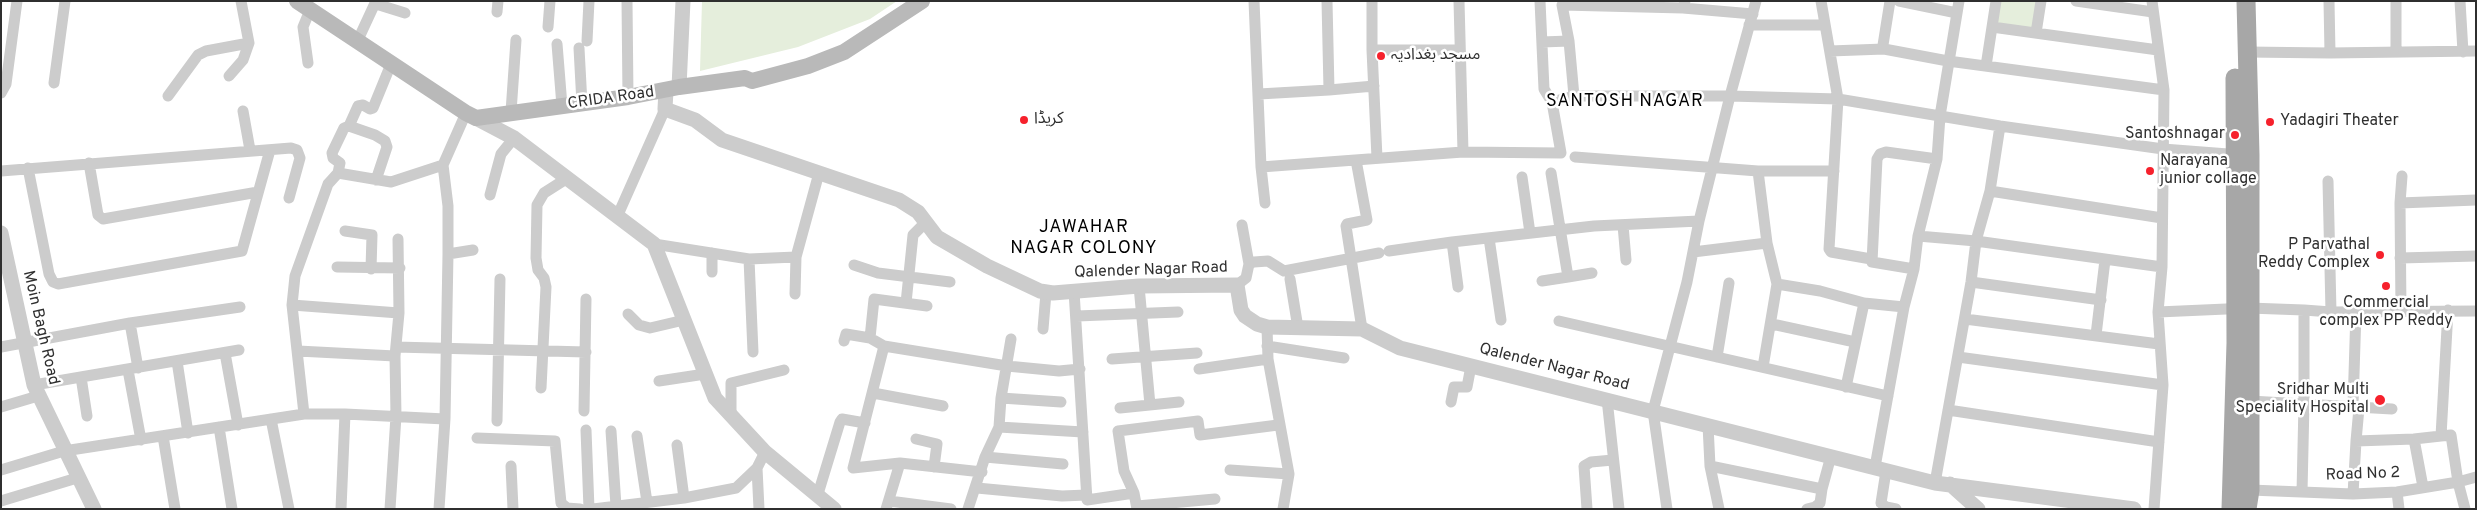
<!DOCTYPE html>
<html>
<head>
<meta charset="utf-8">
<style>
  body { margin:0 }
  #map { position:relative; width:2477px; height:510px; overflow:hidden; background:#fff; font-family:Overpass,sans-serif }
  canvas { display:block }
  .frame { position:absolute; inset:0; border:2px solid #2f2f2f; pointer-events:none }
</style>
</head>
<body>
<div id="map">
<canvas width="2477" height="510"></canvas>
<div class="frame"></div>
</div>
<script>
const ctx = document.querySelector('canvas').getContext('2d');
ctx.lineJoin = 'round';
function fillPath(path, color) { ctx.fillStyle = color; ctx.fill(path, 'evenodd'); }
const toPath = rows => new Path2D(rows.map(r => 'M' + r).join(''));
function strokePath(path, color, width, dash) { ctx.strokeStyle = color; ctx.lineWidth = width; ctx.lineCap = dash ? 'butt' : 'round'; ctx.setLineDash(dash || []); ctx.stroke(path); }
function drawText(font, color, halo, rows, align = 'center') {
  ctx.font = font + ' Overpass,"Noto Sans Arabic",sans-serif'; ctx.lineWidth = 5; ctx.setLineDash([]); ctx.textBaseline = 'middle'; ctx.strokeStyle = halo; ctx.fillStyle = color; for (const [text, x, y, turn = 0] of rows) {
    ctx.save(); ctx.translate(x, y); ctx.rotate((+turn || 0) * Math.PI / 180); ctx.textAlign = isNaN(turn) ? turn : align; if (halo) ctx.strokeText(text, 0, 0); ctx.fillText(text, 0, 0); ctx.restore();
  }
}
const green = toPath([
  [702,1,897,1,870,19,798,47,700,71],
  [1996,1,2039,1,2035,31,1992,24]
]);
const minor = toPath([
  [627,1,628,97],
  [1254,1,1261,167,1265,203],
  [1372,1,1372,50,1377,158],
  [1459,1,1463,152],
  [1685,1,1683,8,1753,14],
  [1821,1,1838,99,1829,249,1831,252,1871,259],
  [1899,1,1957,13],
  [2076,1,2153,12],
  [2152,1,2164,90,2162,267,2158,312,2163,385,2154,509],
  [2396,1,2396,52],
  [2460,1,2463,52],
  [376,4,405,13],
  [497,12,498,1],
  [1749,25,1825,25],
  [548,27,550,1],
  [1992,27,2158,50],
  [2036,33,2041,1],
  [587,41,589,1],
  [357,42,376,1],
  [1542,42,1569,41],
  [557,44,562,106],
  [579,48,582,104],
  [1884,49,1883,45,1890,1],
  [1372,50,1460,50],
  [1830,51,1884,49,1948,61,2164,90],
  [2247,52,2330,53,2329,1],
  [2330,53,2476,51],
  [308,63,303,27,310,10],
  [1986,66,1996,1],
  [229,76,243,60,249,43],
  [54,83,65,1],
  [1329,90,1374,86],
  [1,93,6,84,17,1],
  [1259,94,1329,90,1327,1],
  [168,96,198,55,206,51,249,43,241,1],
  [1574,96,1569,41,1562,5,1683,8],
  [1552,102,1574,96,1730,96,1838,99,2000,126,2163,149,2241,155],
  [243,111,250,150],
  [511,112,516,40],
  [349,126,375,135,385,141,387,147,376,180],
  [1575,157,1758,171,1834,171],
  [1356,160,1367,220,1347,224,1346,226,1362,329],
  [89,163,98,215,103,219,258,192],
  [1261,167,1463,152,1561,153,1552,102,1544,89,1540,1],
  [28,168,49,274,53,282,58,284,242,251,270,150],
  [1,171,291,148,297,150,300,158,289,198],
  [1758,171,1767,243,1777,284,1820,291,1864,303,1904,307],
  [338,173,340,163,333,158,332,153,344,128,349,126,358,106,363,105,370,109,373,108,391,64],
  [1522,177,1530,233],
  [2328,181,2331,312],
  [1990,191,2162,218],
  [490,195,501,154,514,138],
  [2400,203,2476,200],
  [617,217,665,109],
  [1242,225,1249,264],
  [1623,225,1626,260],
  [345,231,372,235,371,269],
  [1918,236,1976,241,2162,267],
  [1489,238,1501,320],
  [398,239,399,313],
  [1452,242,1458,287],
  [654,244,749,259,753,352],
  [1389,251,1452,242,1594,226,1699,221],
  [1693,252,1767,243],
  [448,254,473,250],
  [2400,258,2476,256],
  [749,259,796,257],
  [854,265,878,273,950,282],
  [337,267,400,268],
  [1914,269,1872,262,1877,159,1880,154,1886,152,1937,159],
  [712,272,712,253],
  [1568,277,1592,273],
  [1290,279,1298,328],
  [1542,281,1568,277,1551,173],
  [1971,282,2101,300],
  [1237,285,1246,278,1249,264,1254,262,1268,261,1284,271,1379,253],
  [1139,286,1150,405],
  [1074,291,1087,500,1134,493,1137,509],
  [795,294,796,257,819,173],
  [906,303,913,235,925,223],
  [292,305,295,276,328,184,338,173,391,182,443,165,466,113],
  [2304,310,2331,312,2476,311],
  [2448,310,2441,436,2451,435,2458,482,2465,509],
  [2401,311,2400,203,2402,176],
  [2158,312,2249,308,2304,310,2304,403,2302,492],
  [628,314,639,325,650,328,684,320],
  [1077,316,1178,312],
  [1965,319,2159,344],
  [1559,321,1888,396],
  [130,323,138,368],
  [1772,324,1855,342],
  [1267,327,1268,359,1289,474,1283,509],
  [1043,329,1046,293],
  [2096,335,2105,260],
  [844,341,846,334,870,338],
  [884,346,870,338,874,299,927,306],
  [1267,346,1344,358],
  [1,347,130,323,240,307],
  [396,347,586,352],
  [298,351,395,356],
  [225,353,238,425],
  [1717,357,1729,283],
  [1958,357,2163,385],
  [1112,359,1197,353],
  [177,361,188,433],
  [1763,367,1777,284],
  [1199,369,1268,359],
  [128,370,141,440],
  [81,377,87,416],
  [659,381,705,374],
  [34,385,239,350],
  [1846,387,1864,303],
  [541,388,546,287,544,278,538,270,536,258,537,205,544,193,566,179],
  [873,393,943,406],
  [1001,398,1061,402],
  [1607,399,1619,509],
  [2250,401,2392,409],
  [1451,402,1454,387,1467,387,1471,366],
  [2353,406,2356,311],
  [1,407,38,396],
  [1120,408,1179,402],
  [1948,410,2159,442],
  [584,411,586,299],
  [304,414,292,305,399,313,395,356,396,416,390,509],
  [731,415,731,383,784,370],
  [271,419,289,509],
  [497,421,500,279],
  [1708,425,1710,466,1719,509],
  [219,427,232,509],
  [999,427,1083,432],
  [586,430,589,509],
  [611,431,616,506],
  [163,436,175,509],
  [637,436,647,502],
  [477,438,555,441,561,503,567,508,580,509],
  [916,439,937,444,934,467],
  [2414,439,2441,436],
  [2356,441,2359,408],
  [677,445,684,498],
  [985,457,1063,464],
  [511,466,513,509],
  [1710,466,1822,489,1831,456],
  [1875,467,1904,307,1914,269,1918,236,1937,159,1940,116,1959,1],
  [757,468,759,509],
  [1,470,64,451,304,414,345,414,445,419],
  [1230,470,1289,474],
  [1886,471,1881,503,1886,507,1896,509],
  [982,472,900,463,853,468,884,346,1007,366,1059,371,1080,369],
  [1935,483,1971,282,1976,241,1990,191,2000,126],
  [977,488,1062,496,1087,495],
  [2250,490,2353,494,2397,492,2458,482,2476,477],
  [2397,492,2399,509],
  [1134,493,1124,471,1118,431,1198,421,1200,435,1278,425],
  [818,494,840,422,842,419,865,423],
  [2353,494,2356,441,2414,439,2423,487],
  [1,501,77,478],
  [889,501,951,509],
  [1137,506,1215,499],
  [341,509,345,414],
  [439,509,445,419,448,254,448,206,443,165],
  [593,509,684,498,736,488,757,468,765,452],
  [886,509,900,463],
  [968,509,985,457,999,427,1001,398,1011,339],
  [1587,509,1584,466,1591,462,1613,460],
  [1667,509,1653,411,1687,282,1699,221,1730,96,1756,1],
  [1807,509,1815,507,1820,503,1822,489]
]);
const tertiary = toPath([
  [679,87,683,1],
  [666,90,665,109,695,120,722,140,899,200,918,212,937,237,987,266,1040,291,1053,293,1139,286,1237,285,1241,310,1245,316,1257,324,1267,327,1362,329,1400,348,1935,483,2134,509],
  [476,118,514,138,654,244,715,398,765,452,834,509],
  [1,233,34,385,94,509],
  [1950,484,1978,509]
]);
const secondary = toPath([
  [297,1,466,113,476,118,628,97,679,87,745,78,752,81,808,66,844,52,922,1]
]);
const primary = toPath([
  [2246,1,2250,155,2250,490,2247,509],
  [2231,509,2236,343,2235,78]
]);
const markers = [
  [1381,56,5,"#f6212c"],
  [1024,120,5,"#f6212c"],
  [2270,122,5,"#f6212c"],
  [2235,135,5,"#f6212c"],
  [2150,171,5,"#f6212c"],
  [2380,255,5,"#f6212c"],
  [2386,286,5,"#f6212c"],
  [2380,400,6,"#f6212c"]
];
const poiNames = [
  ["مسجد بغدادیہ",1391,56],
  ["کریڈا",1034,120],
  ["Yadagiri Theater",2280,122],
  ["Santoshnagar",2225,135,"right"],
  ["Narayana",2160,162],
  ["junior collage",2160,180],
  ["P Parvathal",2370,246,"right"],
  ["Reddy Complex",2370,264,"right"],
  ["Commercial",2386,304,"center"],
  ["complex PP Reddy",2386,322,"center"],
  ["Sridhar Multi",2369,391,"right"],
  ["Speciality Hospital",2369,409,"right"]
];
const streetNames = [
  ["CRIDA Road",611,99,-8],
  ["Qalender Nagar Road",1151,271,-2],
  ["Moin Bagh Road",40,328,77],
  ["Qalender Nagar Road",1554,368,14],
  ["Road No 2",2363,475,-2]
];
const neighbourhoodNames = [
  ["SANTOSH NAGAR",1625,102],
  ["JAWAHAR",1084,228],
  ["NAGAR COLONY",1084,249]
];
fillPath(green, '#e5eedc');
strokePath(minor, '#ccc', 11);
strokePath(tertiary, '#ccc', 15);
strokePath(secondary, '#b9b9b9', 16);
strokePath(primary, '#a7a7a7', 19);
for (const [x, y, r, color] of markers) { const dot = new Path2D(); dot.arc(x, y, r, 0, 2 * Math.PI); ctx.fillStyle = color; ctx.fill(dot); strokePath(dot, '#fff', 2); }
drawText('16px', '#2f2f2f', '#fff', poiNames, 'left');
drawText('16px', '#2f2f2f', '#fff', streetNames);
ctx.letterSpacing = '1px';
drawText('18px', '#000', '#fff', neighbourhoodNames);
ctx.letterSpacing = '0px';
</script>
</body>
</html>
